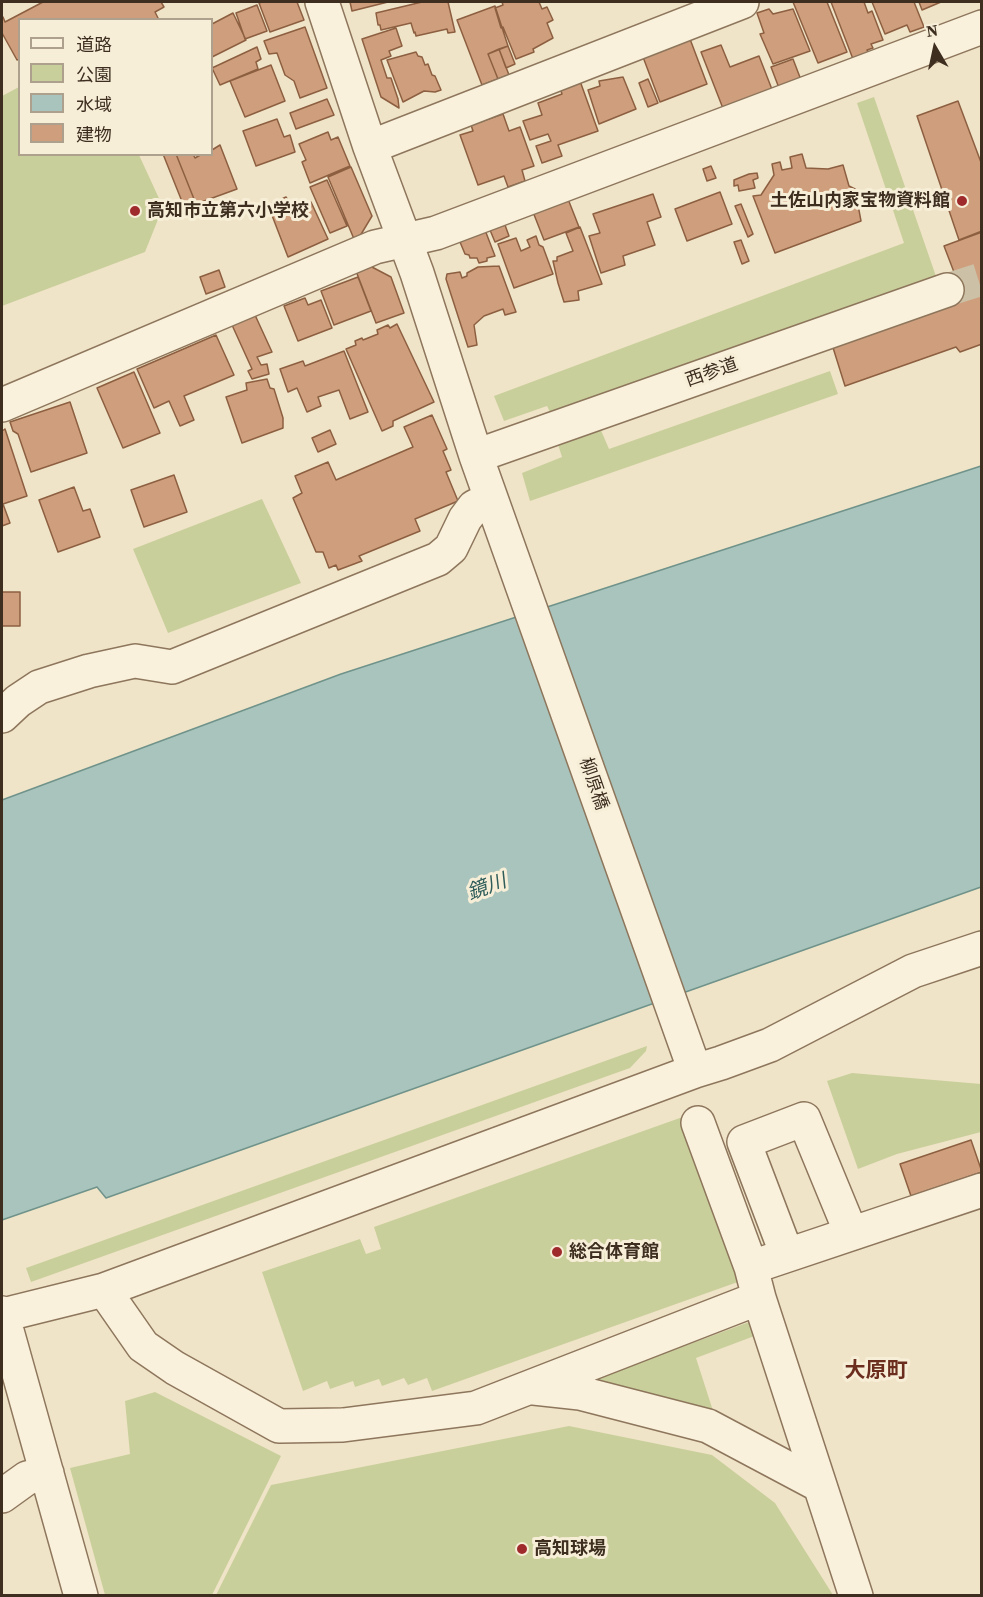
<!DOCTYPE html>
<html>
<head>
<meta charset="utf-8">
<style>
  body { margin:0 }
  #map { position:relative; width:983px; height:1597px; overflow:hidden; background:#f0e4c8; font-family:"Source Serif 4","Noto Sans JP",serif }
  canvas { display:block }
  .frame { position:absolute; inset:0; border:3px solid #3d2e20; pointer-events:none }
  .legend { position:absolute; left:18px; top:18px; width:195px; height:138px; box-sizing:border-box; background:#f7eed8; border:2px solid #ada18e; margin:0; padding:8px 10px; list-style:none; font-size:18px; color:#3d2e20 }
  .legend li { display:flex; align-items:center; gap:12px; height:30px }
  .legend b { width:30px; border:2px solid #ada18e }
  .north { position:absolute; left:905px; top:18px; width:60px; height:60px; -webkit-text-stroke:4px #f7eed8; paint-order:stroke; rotate:351deg; font-size:16px; font-weight:700; line-height:24px; text-align:center; color:#3d2e20 }
  .north::after { content:''; display:block; margin:auto; width:21px; height:27px; background:#3d2e20; clip-path:polygon(50% 0,100% 100%,50% 72%,0 100%) }
</style>
</head>
<body>
<div id="map">
<canvas width="983" height="1597"></canvas>
<div class="frame"></div>
<ul class="legend">
<li><b style="height:8px;background:#faf1dc"></b>道路</li>
<li><b style="height:16px;background:#c9cf9b"></b>公園</li>
<li><b style="height:16px;background:#a9c4bc"></b>水域</li>
<li><b style="height:16px;background:#cf9f7d"></b>建物</li>
</ul>
<div class="north">N</div>
</div>
<script>
const ctx = document.querySelector('canvas').getContext('2d');
ctx.lineJoin = 'round';
function fillPath(path, color) { ctx.fillStyle = color; ctx.fill(path, 'evenodd'); }
const toPath = rows => new Path2D(rows.map(r => 'M' + r).join(''));
function strokePath(path, color, width, dash) { ctx.strokeStyle = color; ctx.lineWidth = width; ctx.lineCap = dash ? 'butt' : 'round'; ctx.setLineDash(dash || []); ctx.stroke(path); }
function drawText(font, color, halo, rows, align = 'center') {
  ctx.font = font + ' "Source Serif 4","Noto Sans JP",serif'; ctx.lineWidth = 6; ctx.setLineDash([]); ctx.textBaseline = 'middle'; ctx.strokeStyle = halo; ctx.fillStyle = color; for (const [text, x, y, turn = 0] of rows) {
    ctx.save(); ctx.translate(x, y); ctx.rotate((+turn || 0) * Math.PI / 180); ctx.textAlign = isNaN(turn) ? turn : align; if (halo) ctx.strokeText(text, 0, 0); ctx.fillText(text, 0, 0); ctx.restore();
  }
}
const green = toPath([
  [19,87,20,154,139,155,163,207,145,252,2,306,2,96],
  [874,97,939,285,554,420,547,406,504,421,494,396,904,243,857,103],
  [830,371,838,394,530,501,522,473,562,457,555,435,597,421,609,449],
  [262,499,301,583,168,633,133,549],
  [647,1046,646,1051,630,1068,31,1282,26,1268],
  [852,1073,981,1084,981,1132,897,1154,858,1169,827,1081],
  [691,1114,749,1278,432,1391,427,1378,408,1385,404,1378,382,1386,379,1379,355,1387,353,1381,330,1389,327,1381,303,1391,262,1272,360,1239,366,1254,381,1249,374,1227],
  [752,1321,757,1335,696,1358,715,1417,602,1387,595,1379],
  [155,1392,281,1456,212,1595,105,1595,70,1468,130,1454,125,1401],
  [569,1426,712,1455,775,1503,833,1595,216,1595,271,1485]
]);
const water = toPath([
  [981,466,981,887,106,1198,97,1187,2,1220,2,800,341,674,981,466]
]);
const building = toPath([
  [43,2,161,2,164,7,155,12,159,20,20,20,20,59,17,60,2,33,2,18,3,17,5,22,43,2],
  [262,2,297,2,304,20,270,32,259,3,262,2],
  [350,2,388,2,352,11,350,2],
  [422,2,448,2,455,32,448,33,447,29,416,36,415,32,414,33,411,23,381,30,380,25,378,25,376,13,422,2],
  [502,2,539,2,542,9,547,7,553,20,547,23,553,38,533,49,534,52,516,59,503,27,501,28,495,8,503,5,502,2],
  [793,2,827,2,847,52,818,63,793,2],
  [831,2,864,2,868,13,872,11,883,40,871,44,873,48,867,50,869,53,853,59,831,2],
  [872,2,914,2,924,27,910,32,907,25,885,34,872,2],
  [919,2,941,2,922,10,919,2],
  [257,5,267,31,245,39,236,13,257,5],
  [495,6,508,46,488,54,498,79,482,85,457,20,495,6],
  [769,9,773,14,793,9,810,51,773,64,760,34,764,33,757,13,769,9],
  [233,13,246,40,212,57,212,24,233,13],
  [305,27,327,88,300,98,294,81,285,75,277,53,269,54,264,41,305,27],
  [396,28,402,46,389,51,391,56,381,60,387,78,391,78,398,99,399,108,381,97,362,39,396,28],
  [690,39,707,84,660,102,643,57,690,39],
  [721,45,730,67,759,56,773,92,724,111,701,52,721,45],
  [508,46,515,64,506,68,499,49,508,46],
  [257,47,261,59,256,62,258,69,220,85,212,68,257,47],
  [499,49,509,75,498,79,488,54,499,49],
  [416,52,418,56,422,57,425,65,428,64,432,75,435,76,441,90,435,92,424,91,403,102,387,60,416,52],
  [793,59,801,80,779,88,771,67,793,59],
  [271,65,285,101,245,117,230,81,271,65],
  [623,77,636,109,599,124,588,90,600,86,599,81,623,77],
  [648,79,658,103,648,107,639,83,648,79],
  [580,81,598,131,558,145,562,156,542,163,536,146,551,141,548,134,530,140,523,121,542,115,538,103,562,94,560,88,580,81],
  [327,99,334,115,296,129,290,113,327,99],
  [958,101,982,165,982,231,959,240,917,116,958,101],
  [503,114,509,131,520,127,534,166,522,170,525,181,508,187,504,176,478,185,460,135,473,131,471,125,503,114],
  [277,119,284,137,290,135,295,152,256,166,243,131,277,119],
  [328,132,331,140,338,137,350,166,310,183,302,162,306,160,299,144,328,132],
  [220,145,237,189,196,204,176,154,193,154,195,158,202,154,212,154,212,150,220,145],
  [163,154,176,154,198,209,187,214,163,154],
  [802,154,806,168,828,169,843,165,849,186,855,189,861,221,775,253,753,196,761,195,774,175,772,164,780,162,782,170,792,168,790,157,802,154],
  [711,166,716,178,707,181,703,169,711,166],
  [351,167,372,216,360,236,354,239,328,177,351,167],
  [757,173,758,178,753,180,755,188,739,191,738,185,734,186,734,180,749,174,757,173],
  [327,180,347,226,330,233,310,187,327,180],
  [720,192,732,224,687,241,675,209,720,192],
  [653,194,661,217,647,222,655,245,623,256,625,265,601,273,589,236,600,233,593,214,653,194],
  [286,197,292,207,311,202,328,239,288,257,268,205,286,197],
  [568,199,579,227,544,240,533,212,568,199],
  [741,204,753,234,748,237,735,206,741,204],
  [505,225,509,236,495,242,490,230,505,225],
  [580,227,602,284,578,291,579,300,564,302,558,283,553,261,557,261,557,257,573,251,566,233,580,227],
  [485,230,495,256,487,258,487,261,479,263,477,258,470,258,469,255,465,254,460,242,485,230],
  [982,232,982,288,962,293,944,246,982,232],
  [536,236,539,245,543,247,553,274,514,288,498,244,516,238,521,251,530,247,527,240,536,236],
  [741,240,749,261,742,264,734,242,741,240],
  [370,266,391,277,404,313,376,323,356,271,370,266],
  [499,266,516,312,505,315,503,309,484,316,474,325,477,345,468,347,446,279,447,274,460,272,462,278,467,276,467,273,478,267,499,266],
  [219,270,225,287,206,294,200,277,219,270],
  [358,277,371,311,334,325,321,291,358,277],
  [982,288,982,344,960,352,956,347,845,386,830,338,982,288],
  [305,298,308,305,321,300,332,328,298,341,284,306,305,298],
  [255,315,272,352,257,357,261,365,267,364,269,374,252,379,248,371,252,369,232,325,255,315],
  [397,324,434,402,393,421,393,426,382,431,346,349,356,345,355,341,362,338,363,340,378,334,377,330,388,325,390,328,397,324],
  [216,335,234,375,184,396,194,420,180,426,169,401,154,408,137,369,216,335],
  [344,351,368,412,350,419,339,390,318,397,321,406,307,412,297,388,288,392,280,369,303,361,305,366,344,351],
  [134,372,160,433,123,448,97,388,134,372],
  [267,379,270,388,274,389,283,418,283,428,242,443,226,397,247,390,246,383,267,379],
  [70,402,87,453,31,472,18,434,13,431,10,422,70,402],
  [432,415,447,449,443,451,451,470,446,472,458,501,415,519,420,531,359,556,362,561,338,570,336,565,329,568,323,552,316,552,293,498,302,493,295,476,328,462,336,480,413,447,404,427,432,415],
  [5,429,27,496,3,504,10,523,2,526,2,431,5,429],
  [330,430,336,444,318,452,312,438,330,430],
  [174,475,187,512,144,527,131,490,174,475],
  [74,487,83,511,90,509,100,537,58,552,39,500,74,487],
  [2,592,20,592,20,626,2,626,2,592],
  [971,1140,982,1172,911,1196,900,1164,971,1140]
]);
const minorTunnel = toPath([
  [947,290,982,279]
]);
const minor = toPath([
  [322,2,370,147,417,273,476,456,695,1071],
  [370,147,742,2],
  [2,405,375,247,436,233,982,27],
  [476,456,947,290],
  [2,716,18,701,39,687,89,671,135,661,172,667,438,559,451,548,465,519,474,507,491,498],
  [698,1123,751,1267,759,1298,856,1596],
  [787,1255,744,1142,804,1119,851,1233],
  [767,1262,982,1190],
  [104,1290,143,1346,175,1368,279,1426,343,1425,476,1408,759,1298],
  [2,1313,81,1596],
  [3,1315,104,1290,695,1071,721,1063,770,1045,913,971,982,948],
  [534,1388,580,1393,708,1426,819,1485],
  [2,1496,27,1478,47,1473]
]);
const markers = [
  [962,201,6,"#9e2a2b"],
  [135,211,6,"#9e2a2b"],
  [557,1252,6,"#9e2a2b"],
  [522,1549,6,"#9e2a2b"]
];
const poiNames = [
  ["土佐山内家宝物資料館",950,201,"right"],
  ["高知市立第六小学校",147,211],
  ["総合体育館",569,1252],
  ["高知球場",534,1549]
];
const streetNames = [
  ["西参道",712,373,-19],
  ["柳原橋",593,784,71]
];
const waterNames = [
  ["鏡川",487,888,-20]
];
const quarterNames = [
  ["大原町",876,1372]
];
fillPath(green, '#c9cf9b');
fillPath(water, '#a9c4bc');
strokePath(water, '#6f938a', 1.5);
fillPath(building, '#cf9f7d');
strokePath(building, '#8d5f41', 1.5);
strokePath(minorTunnel, '#ccc0a6', 33, [33, 16]);
strokePath(minor, '#8d765c', 36);
strokePath(minor, '#faf1dc', 33);
for (const [x, y, r, color] of markers) { const dot = new Path2D(); dot.arc(x, y, r, 0, 2 * Math.PI); ctx.fillStyle = color; ctx.fill(dot); strokePath(dot, '#f7eed8', 2); }
drawText('bold 18px', '#3d2e20', '#f7eed8', poiNames, 'left');
drawText('18px', '#3d2e20', '#f7eed8', streetNames);
drawText('italic 20px', '#2f5d5a', '#f7eed8', waterNames);
drawText('bold 21px', '#6b2e1e', '#f7eed8', quarterNames);
</script>
</body>
</html>
